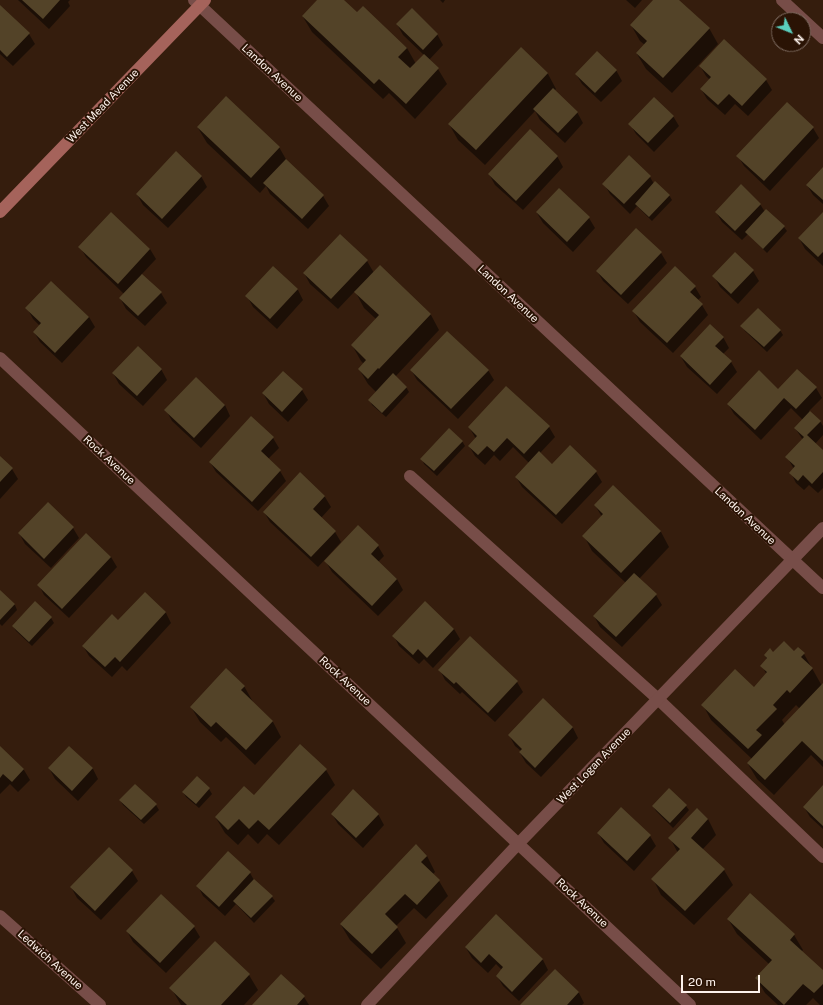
<!DOCTYPE html>
<html>
<head>
<meta charset="utf-8">
<style>
  body { margin:0 }
  #map { position:relative; width:823px; height:1005px; overflow:hidden; background:#351d0d; font-family:"Public Sans",sans-serif }
  canvas { display:block }
  .north { position:absolute; left:771px; top:12px; width:40px; height:40px; box-sizing:border-box; background:#2a1304; border:1px solid #7e6c61; border-radius:50%; rotate:133deg; font-size:11px; font-weight:700; line-height:16px; text-align:center; color:#fdf2ec }
  .north::after { content:''; display:block; margin:auto; width:14px; height:18px; background:#5acebd; clip-path:polygon(50% 0,100% 100%,50% 72%,0 100%) }
  .scale { position:absolute; left:681px; top:975px; width:79px; height:18px; box-sizing:border-box; border:2px solid #fdf2ec; border-top:0; padding-left:5px; font-size:12px; line-height:14px; white-space:nowrap; color:#fdf2ec; -webkit-text-stroke:3px #2a1304; paint-order:stroke }
</style>
</head>
<body>
<div id="map">
<canvas width="823" height="1005"></canvas>
<div class="north">N</div>
<div class="scale">20 m</div>
</div>
<script>
const ctx = document.querySelector('canvas').getContext('2d');
ctx.lineJoin = 'round';
function fillPath(path, color) { ctx.fillStyle = color; ctx.fill(path, 'evenodd'); }
const toPath = rows => new Path2D(rows.map(r => 'M' + r).join(''));
function strokePath(path, color, width, dash) { ctx.strokeStyle = color; ctx.lineWidth = width; ctx.lineCap = dash ? 'butt' : 'round'; ctx.setLineDash(dash || []); ctx.stroke(path); }
function drawText(font, color, halo, rows, align = 'center') {
  ctx.font = font + ' "Public Sans",sans-serif'; ctx.lineWidth = 4; ctx.setLineDash([]); ctx.textBaseline = 'middle'; ctx.strokeStyle = halo; ctx.fillStyle = color; for (const [text, x, y, turn = 0] of rows) {
    ctx.save(); ctx.translate(x, y); ctx.rotate((+turn || 0) * Math.PI / 180); ctx.textAlign = isNaN(turn) ? turn : align; if (halo) ctx.strokeText(text, 0, 0); ctx.fillText(text, 0, 0); ctx.restore();
  }
}
const shadow = toPath([
  [18,0,70,0,68,2,70,6,49,29],
  [318,0,342,0,357,13,407,48,416,64,424,55,403,35,397,24,437,34,443,45,429,60,438,69,447,84,415,119,389,93,383,99,312,32,303,17],
  [440,0,445,0,443,3],
  [626,0,642,0,635,8],
  [655,0,678,0,709,28,718,44,672,93,646,69,637,54,645,45,640,41,631,25],
  [0,6,29,34,35,44,13,66,0,54],
  [724,41,766,80,772,90,748,116,735,104,725,115,707,99,701,89,710,80,706,76,700,66],
  [521,49,548,74,556,89,554,91,577,112,583,123,565,143,540,120,535,111,485,165,458,140,449,124],
  [616,70,622,81,601,102,582,84,576,74],
  [787,104,813,128,819,138,770,191,744,166,738,156],
  [673,116,679,126,654,152,636,134,630,124],
  [198,128,279,147,287,161,323,196,329,206,308,229,270,194,266,186,260,193,207,143],
  [557,156,563,167,523,210,495,185,489,174],
  [823,168,823,204,813,195,807,185],
  [201,176,207,187,168,228,143,205,137,194],
  [650,177,654,184,669,195,672,200,652,221,637,206,630,214,610,194,604,184],
  [760,204,765,212,784,227,787,231,767,253,748,234,742,240,722,222,716,212],
  [537,213,589,218,595,228,573,252,543,223],
  [823,213,823,266,805,249,799,238],
  [80,247,150,249,156,259,141,275,161,293,167,303,145,326,126,309,120,298,124,294,86,257],
  [661,253,667,263,628,304,603,281,597,271],
  [367,261,374,273,380,267,431,315,439,330,395,377,406,387,409,392,386,417,372,405,370,400,376,392,368,384,359,369,364,364,361,361,352,345,376,319,364,308,355,291,338,309,310,284,304,273],
  [274,268,298,290,303,300,277,329,253,307,247,296],
  [753,271,759,281,738,304,720,287,714,276],
  [695,287,701,297,698,300,702,305,708,315,673,353,640,322,634,312],
  [27,308,89,317,95,327,62,363,40,342,34,332,40,326,33,319],
  [742,326,780,330,783,335,767,352,745,331],
  [723,337,729,348,723,354,731,362,737,372,717,394,687,367,681,357],
  [161,369,167,380,143,406,119,384,113,373],
  [411,370,488,370,494,380,458,419,417,380],
  [283,372,302,390,308,400,288,422,269,404,263,393],
  [816,388,822,398,809,411,820,421,823,426,823,435,815,444,823,451,823,488,818,493,809,485,804,490,796,483,791,473,794,469,787,457,803,440,795,428,803,420,791,408,761,440,734,414,728,404,778,391],
  [225,405,230,416,201,448,172,421,166,410],
  [469,427,549,427,555,437,540,453,552,465,596,472,602,482,562,524,522,487,516,477,529,463,513,447,500,461,494,455,485,465,475,456,469,446,476,439],
  [273,438,279,448,268,459,280,471,286,481,258,511,216,472,210,462],
  [462,441,465,446,437,476,424,464,422,459],
  [0,457,12,469,18,479,0,499],
  [300,474,325,497,331,507,321,518,335,532,341,542,318,567,270,522,264,512],
  [613,487,661,532,669,547,639,579,656,595,662,605,622,647,600,627,594,616,626,583,592,551,584,536,602,517,595,505],
  [48,503,73,528,79,538,51,568,25,544,19,533],
  [378,546,384,556,378,562,397,579,403,590,378,616,332,572,326,562],
  [111,557,117,567,69,618,44,595,39,585],
  [0,591,15,605,17,610,2,626,0,624],
  [145,594,166,613,171,623,127,671,122,666,112,677,89,656,83,646,118,622],
  [51,618,54,623,32,646,16,631,13,626],
  [454,629,460,639,433,668,424,659,419,664,399,646,394,636],
  [470,637,517,682,523,692,495,722,462,692,460,694,445,680,440,670],
  [794,652,804,654,822,686,823,685,823,767,811,755,774,795,757,779,748,764,752,759,711,720,703,705,754,688,767,675,762,666,767,660,765,655,774,653],
  [796,705,800,709,785,725,782,720],
  [244,686,253,702,252,702,273,722,281,737,255,765,226,737,221,742,200,722,191,707],
  [543,699,573,728,578,738,541,777,526,763,520,753,521,751,515,746,509,735],
  [0,747,24,770,30,780,18,792,10,784,0,794],
  [69,747,93,769,98,779,78,801,55,779,49,768],
  [326,770,335,785,279,845,267,834,258,844,248,834,238,845,225,833,216,818,254,796],
  [197,777,209,789,212,794,199,808,186,797,183,792],
  [823,787,823,829,810,817,804,807],
  [120,800,156,805,159,810,144,824,123,805],
  [653,806,686,806,689,810,673,828,656,811],
  [332,814,378,814,384,825,363,848,338,824],
  [708,819,716,835,702,850,724,870,733,885,694,925,661,895,653,879,678,853,670,838],
  [598,833,650,836,656,846,634,871,604,843],
  [109,848,132,871,138,881,101,920,77,898,71,887],
  [427,856,435,872,433,874,439,881,448,896,426,919,414,908,396,926,406,943,381,969,350,940,341,925],
  [250,873,254,880,272,897,275,901,254,923,236,904,225,916,203,896,198,886],
  [496,916,543,960,548,970,519,1001,503,986,497,976,502,970,496,964,488,973,472,958,466,948],
  [728,919,794,935,803,950,801,952,823,972,823,1005,820,1005,813,998,806,1005,778,1005,765,993,756,978,769,964,737,934],
  [194,927,200,937,166,973,133,942,127,931],
  [555,970,579,993,584,1003,582,1005,522,1005],
  [249,975,258,990,244,1005,181,1005,171,988],
  [304,997,309,1005,253,1005]
]);
const building = toPath([
  [22,0,60,0,43,19],
  [317,0,344,0,357,12,363,6,407,48,398,57,410,68,424,54,439,68,406,104,379,79,374,84,302,16],
  [653,0,679,0,710,28,663,78,636,53,647,41,630,25],
  [0,5,30,33,7,57,0,50],
  [412,8,438,34,423,50,396,24],
  [724,39,767,79,742,106,729,94,718,105,700,89,711,77,699,66],
  [521,47,548,73,476,150,448,124],
  [597,51,617,70,595,93,575,74],
  [553,88,578,112,558,133,533,109],
  [226,96,280,147,251,178,197,127],
  [654,97,674,116,648,143,628,124],
  [787,102,814,127,764,181,736,156],
  [530,129,558,156,516,201,488,174],
  [176,151,202,176,162,219,136,194],
  [629,155,651,176,624,204,602,184],
  [286,159,324,195,302,219,263,183],
  [823,167,823,200,806,185],
  [655,181,670,195,649,217,635,204],
  [741,184,761,204,735,231,715,212],
  [559,188,590,217,567,242,536,212],
  [766,209,785,226,763,249,745,232],
  [111,212,150,249,118,284,78,247],
  [823,212,823,252,818,257,798,238],
  [636,228,662,252,621,295,596,271],
  [340,234,368,260,331,299,303,273],
  [735,252,754,270,731,294,712,276],
  [380,265,431,314,379,369,378,368,368,379,358,369,366,360,351,345,379,315,354,292],
  [273,266,298,289,270,319,245,296],
  [675,266,696,286,690,292,703,304,667,343,632,311],
  [142,274,162,292,138,316,119,298],
  [51,281,89,317,55,353,33,332,41,323,25,308],
  [758,308,781,330,764,347,740,326],
  [710,324,724,337,715,346,732,361,710,385,680,356],
  [447,331,489,370,451,409,410,370],
  [138,346,162,369,137,396,112,373],
  [797,369,817,387,796,409,784,398,755,430,727,404,759,370,778,389],
  [283,371,303,389,282,412,262,393],
  [393,373,407,387,382,413,368,400],
  [196,377,225,405,194,438,164,410],
  [506,386,550,426,524,454,507,438,494,452,487,446,478,455,468,446,477,436,468,427],
  [810,411,821,421,807,435,823,450,823,472,812,484,803,475,798,481,789,473,795,466,785,457,804,437,794,428],
  [251,416,274,437,261,451,281,470,252,502,209,462],
  [449,428,463,441,434,471,420,459],
  [570,445,597,471,556,515,515,477,539,451,552,464],
  [0,456,13,468,0,482],
  [300,472,325,496,313,509,336,531,311,557,263,512],
  [613,485,661,531,621,573,582,536,603,514,594,505],
  [48,502,74,527,44,559,18,533],
  [358,525,379,545,371,554,397,579,372,606,324,561],
  [86,533,111,557,62,609,37,585],
  [634,573,657,594,616,637,593,616],
  [0,590,15,604,0,620],
  [145,592,166,612,120,662,115,657,105,667,82,646,112,614,118,620],
  [35,601,52,617,29,642,12,626],
  [425,601,454,629,427,658,418,649,413,655,392,636],
  [470,636,518,681,488,713,456,682,454,684,438,670],
  [784,641,794,651,798,647,805,653,801,657,813,668,790,693,787,690,773,705,777,709,756,730,762,735,748,749,701,705,735,669,754,687,767,672,760,666,767,658,764,655,770,648,773,652],
  [226,668,245,686,241,690,273,721,246,750,216,722,211,727,190,707],
  [823,683,823,761,802,741,765,780,747,763],
  [543,698,573,727,535,768,519,752,522,749,508,735],
  [300,744,327,769,269,830,258,820,249,829,239,819,228,830,215,817,244,786,254,795],
  [0,746,24,769,12,782,3,774,0,778],
  [69,746,93,768,72,791,48,768],
  [197,776,210,788,196,804,182,792],
  [135,784,157,804,141,820,119,800],
  [823,785,823,826,803,807],
  [669,788,687,805,670,823,652,806],
  [353,789,379,814,356,838,331,814],
  [621,807,651,835,627,861,597,833],
  [697,808,708,819,691,838,725,869,685,911,651,879,680,849,668,838],
  [416,844,427,856,421,862,440,880,417,905,405,894,385,914,398,927,372,954,340,924],
  [109,847,133,870,95,911,70,887],
  [228,851,251,872,219,907,196,886],
  [254,879,273,896,251,918,233,901],
  [750,893,795,934,790,940,823,970,823,984,814,993,803,984,784,1005,755,978,772,960,727,919],
  [161,894,195,926,160,963,126,931],
  [496,914,543,959,512,992,496,976,503,967,489,954,481,963,465,947],
  [215,941,250,974,221,1005,187,1005,169,988],
  [555,969,579,992,567,1005,520,1005],
  [281,974,305,996,297,1005,252,1005]
]);
const lane = toPath([
  [410,476,658,699,823,857]
]);
const street = toPath([
  [194,0,823,588],
  [782,0,823,38],
  [0,358,690,1005],
  [0,916,100,1005],
  [367,1005,519,843,823,528]
]);
const secondary = toPath([
  [0,212,205,0]
]);
const streetNames = [
  ["Landon Avenue",272,73,43],
  ["West Mead Avenue",103,106,-46],
  ["Landon Avenue",508,294,43],
  ["Rock Avenue",109,460,43],
  ["Landon Avenue",745,516,43],
  ["Rock Avenue",345,681,43],
  ["West Logan Avenue",594,766,-46],
  ["Rock Avenue",582,903,43],
  ["Ledwich Avenue",50,960,42]
];
fillPath(shadow, '#0007');
fillPath(building, '#534328');
strokePath(lane, '#774d48', 12);
strokePath(street, '#774d48', 12);
strokePath(secondary, '#a5635b', 12);
drawText('11px', '#fdf2ec', '#2a1304', streetNames);
</script>
</body>
</html>
